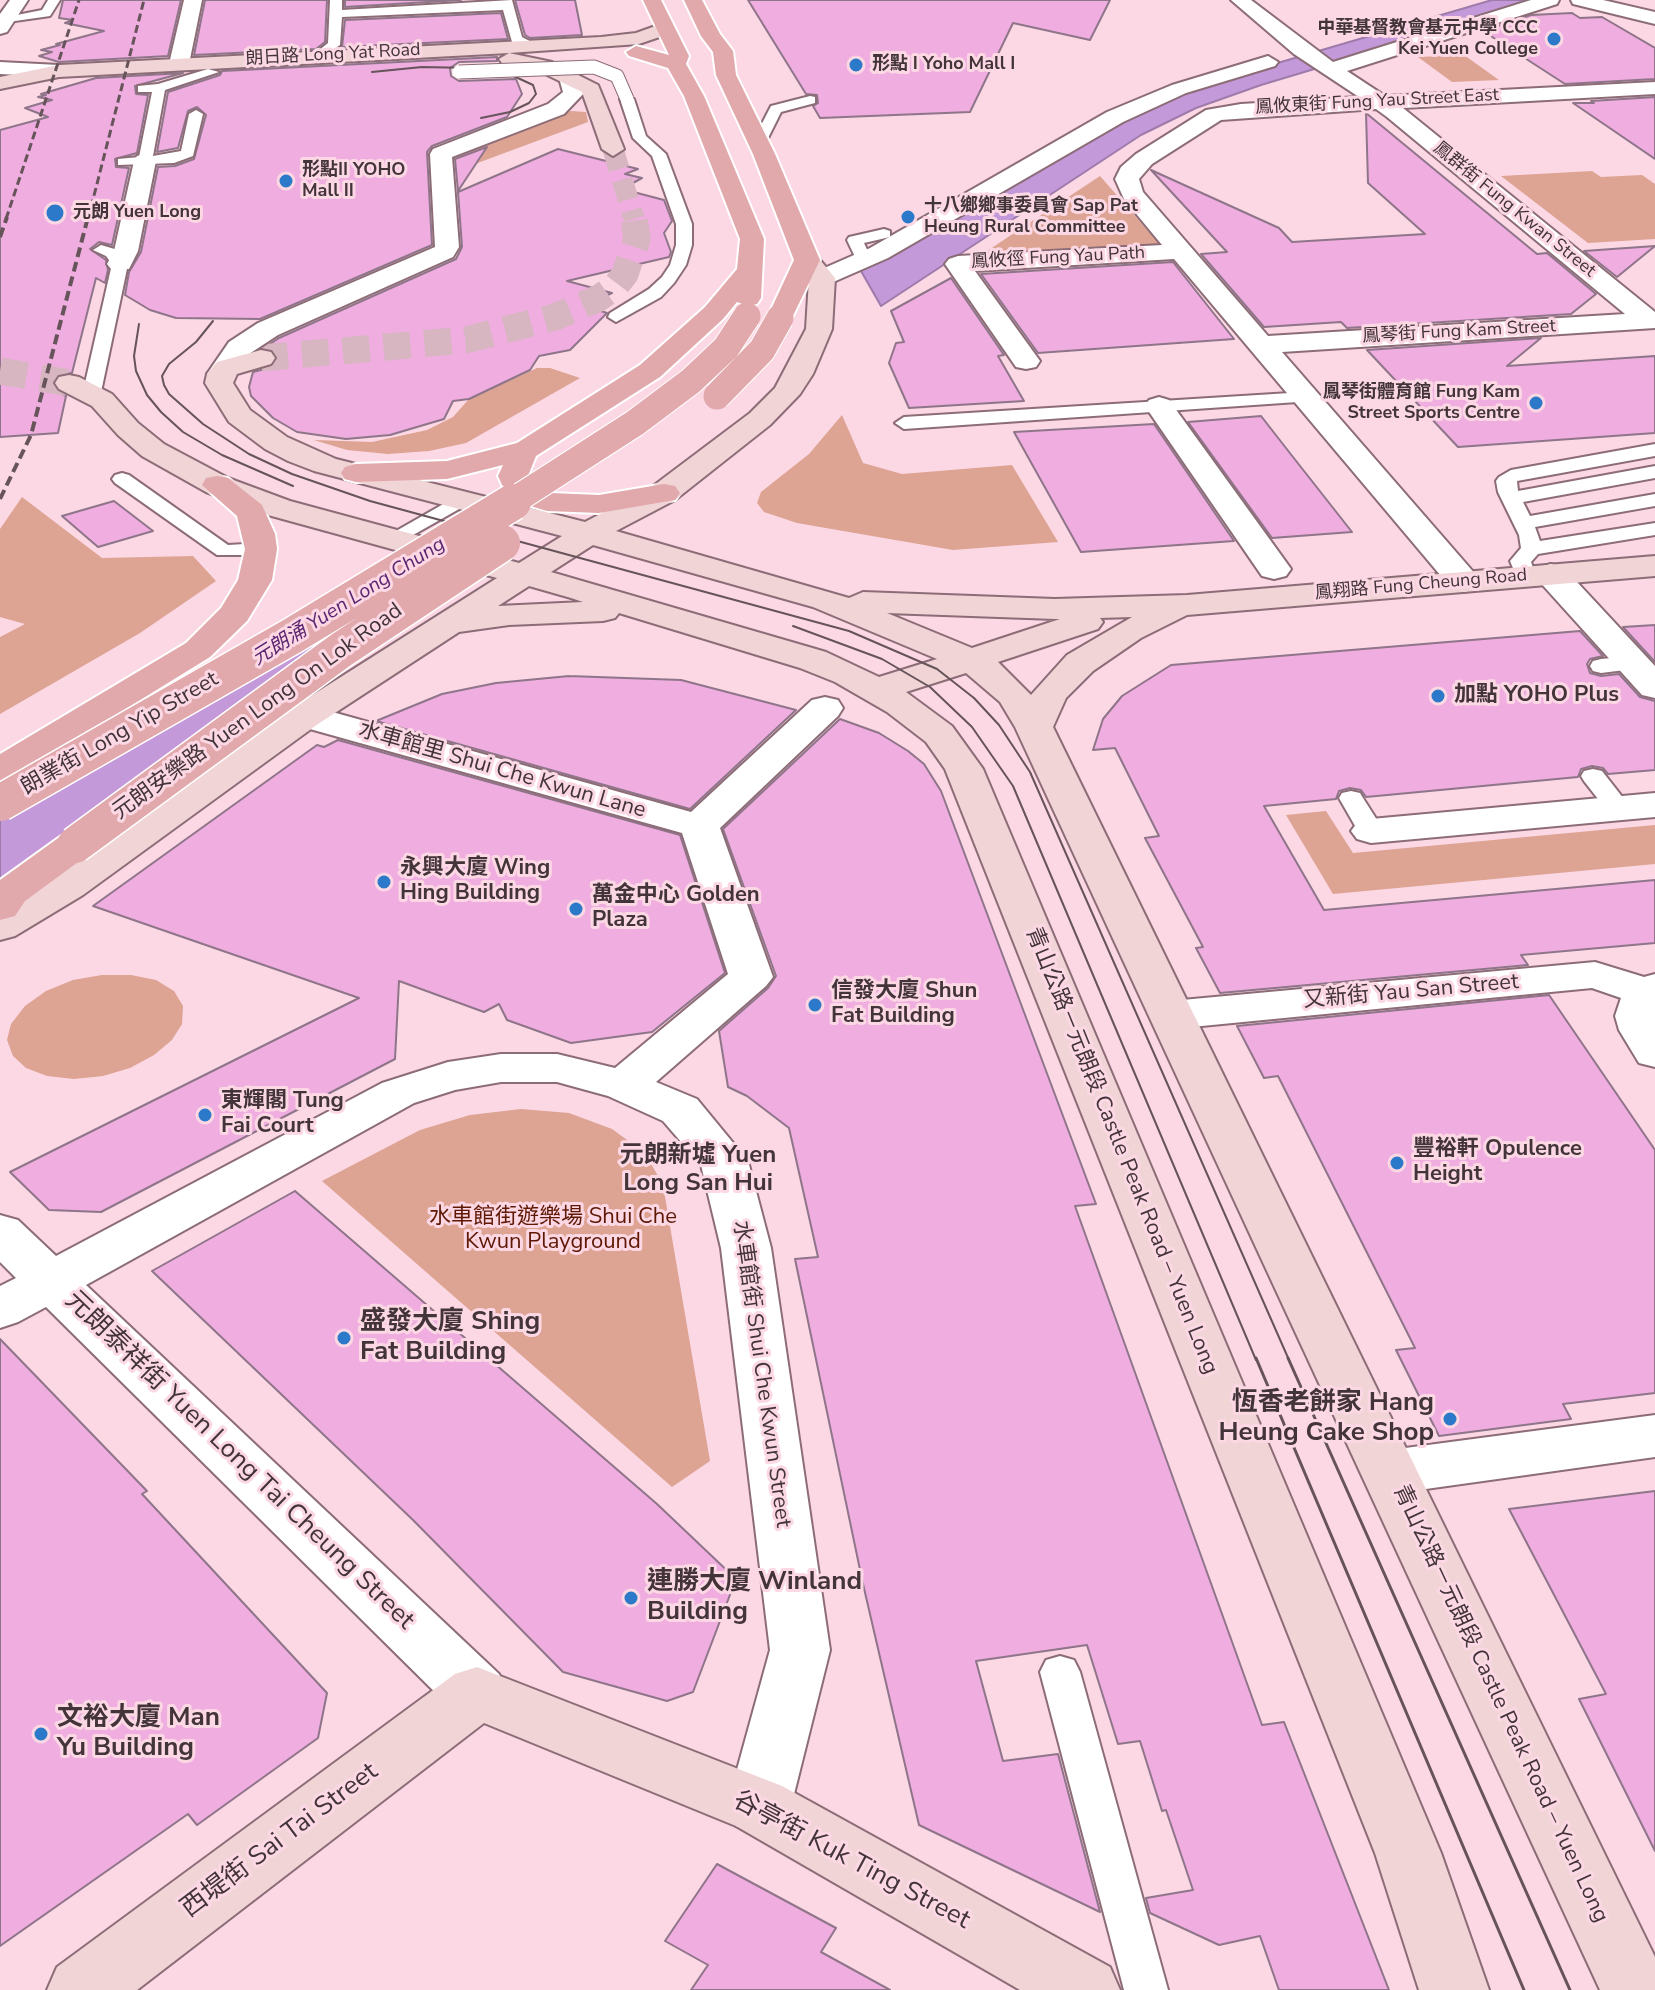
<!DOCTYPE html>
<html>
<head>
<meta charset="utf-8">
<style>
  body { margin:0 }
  canvas { display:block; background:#fcd7e4 }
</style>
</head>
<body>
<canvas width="1655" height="1990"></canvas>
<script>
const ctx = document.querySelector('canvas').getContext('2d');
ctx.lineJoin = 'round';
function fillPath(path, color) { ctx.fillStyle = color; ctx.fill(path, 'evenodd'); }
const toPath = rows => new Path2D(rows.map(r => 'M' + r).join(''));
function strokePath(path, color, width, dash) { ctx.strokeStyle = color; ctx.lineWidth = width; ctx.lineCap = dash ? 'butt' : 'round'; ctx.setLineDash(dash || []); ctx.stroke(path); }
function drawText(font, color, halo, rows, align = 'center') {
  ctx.font = font + ' "Nunito Sans","Noto Sans TC",sans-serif'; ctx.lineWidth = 6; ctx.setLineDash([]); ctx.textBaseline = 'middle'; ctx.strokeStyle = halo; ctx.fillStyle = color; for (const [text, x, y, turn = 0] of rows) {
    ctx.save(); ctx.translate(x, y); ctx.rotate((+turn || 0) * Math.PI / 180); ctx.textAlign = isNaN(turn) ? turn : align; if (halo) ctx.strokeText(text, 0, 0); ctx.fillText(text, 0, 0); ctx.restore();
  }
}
const green = toPath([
  [1464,55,1499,80,1452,82,1418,57],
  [571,111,586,112,588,122,456,171,455,158,463,150],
  [1592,171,1601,177,1642,175,1655,184,1655,239,1588,243,1501,176],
  [1100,176,1163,248,972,261],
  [537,368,550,368,580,378,466,443,429,451,388,454,347,450,314,440,372,442,427,430,453,417,469,399],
  [842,415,863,463,902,474,1012,465,1058,542,953,550,797,523,764,512,757,503,761,492,809,454],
  [22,497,102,558,193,556,216,581,140,633,0,714,0,637,25,624,0,617,0,529],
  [1326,811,1353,853,1655,825,1655,864,1333,894,1286,815],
  [102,975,131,975,156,980,174,991,183,1006,182,1024,172,1040,154,1055,130,1068,103,1076,74,1079,47,1076,26,1068,13,1056,7,1040,11,1024,25,1006,46,991,73,980],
  [521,1109,569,1113,612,1129,645,1153,663,1185,710,1461,672,1487,322,1181,420,1130,470,1115]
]);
const water = toPath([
  [1492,0,1544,0,1261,85,1196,108,1141,135,881,306,861,271,1023,179,1103,129,1162,100,1230,77,1492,0],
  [390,574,421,584,0,888,0,809,390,574]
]);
const building = toPath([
  [63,0,181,0,168,56,59,62,39,56,52,52,41,50,60,45,56,44,104,31,65,23,73,20,59,18,63,0],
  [205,0,327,0,325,42,316,49,194,55,205,0],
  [345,0,461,0,345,7,345,0],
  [515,0,575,0,582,35,530,38,525,35,515,0],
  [748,0,1110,0,1090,40,1013,23,970,112,820,118,813,106,818,103,817,95,806,94,748,0],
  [501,13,508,39,342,47,345,20,501,13],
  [1572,13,1580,18,1602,17,1655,48,1655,79,1565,84,1483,31,1531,15,1572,13],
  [497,57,497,61,459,62,450,68,451,76,459,81,516,79,522,94,507,117,432,146,427,152,432,245,260,319,176,318,150,310,125,295,129,272,141,252,158,167,175,166,194,159,206,115,197,107,188,111,178,148,157,152,168,92,220,75,222,71,497,57],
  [183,73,135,86,136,94,148,95,137,153,115,159,116,167,129,168,112,245,99,242,90,249,106,260,108,270,105,283,96,278,72,373,58,374,52,381,56,391,66,396,58,433,0,437,0,130,48,117,25,108,52,100,38,97,46,95,41,94,96,78,183,73],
  [1655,97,1655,159,1573,103,1594,103,1591,101,1655,97],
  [1366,113,1537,254,1547,253,1596,294,1571,314,1347,328,1341,322,1264,327,1201,254,1227,252,1151,170,1279,228,1292,242,1425,234,1368,183,1366,113],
  [487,147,458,191,455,159,487,147],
  [558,149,638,169,625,174,642,178,622,189,664,200,672,221,664,233,671,252,669,257,567,281,612,293,590,303,596,304,589,307,607,313,570,350,539,356,530,370,469,399,453,401,444,419,390,435,346,439,297,432,273,418,251,396,249,387,253,372,272,367,278,360,274,350,264,348,279,338,456,259,462,247,458,192,558,149],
  [1655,246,1617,277,1584,251,1655,246],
  [1173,262,1234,339,1038,353,981,274,1173,262],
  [951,278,1004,355,998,356,1024,401,909,408,889,363,896,343,904,342,891,311,951,278],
  [1541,338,1507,366,1655,356,1655,433,1458,447,1367,350,1541,338],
  [1261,416,1293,457,1352,532,1272,538,1188,422,1261,416],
  [1154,424,1234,541,1081,552,1014,432,1154,424],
  [114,501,153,531,98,547,62,516,114,501],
  [1655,625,1655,662,1623,627,1655,625],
  [1580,631,1603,656,1590,659,1587,664,1590,673,1601,676,1619,674,1640,697,1655,701,1655,770,1608,774,1603,768,1592,766,1581,769,1578,777,1366,797,1361,790,1350,788,1339,791,1336,799,1264,806,1324,910,1655,880,1655,943,1521,955,1528,965,1220,993,1196,948,1203,947,1145,838,1159,836,1115,748,1093,750,1103,719,1122,696,1171,665,1580,631],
  [569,676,681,680,796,710,690,809,376,721,442,694,496,683,569,676],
  [840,719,879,733,908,751,924,764,941,791,1096,1204,1075,1206,1262,1725,1284,1722,1389,1990,1279,1990,1260,1936,1219,1945,1150,1913,1146,1898,1193,1890,1166,1810,1162,1811,1140,1741,1118,1744,1087,1645,976,1661,1003,1761,1058,1754,1100,1912,919,1825,863,1584,795,1259,818,1257,789,1128,747,1096,728,1087,719,1031,768,988,776,976,723,829,840,719],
  [338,740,680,835,725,973,652,1032,571,1043,507,1020,499,1004,484,1012,399,981,395,1059,101,1212,49,1210,10,1172,359,998,93,906,317,745,324,747,338,740],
  [1549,995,1655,1150,1655,1393,1563,1404,1571,1419,1439,1436,1396,1350,1415,1348,1278,1076,1264,1078,1237,1026,1549,995],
  [295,1191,657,1504,736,1579,693,1692,667,1701,563,1672,413,1520,152,1271,295,1191],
  [0,1339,147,1491,142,1494,327,1693,318,1738,197,1825,188,1814,0,1946,0,1339],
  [1655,1491,1655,1851,1579,1699,1606,1694,1509,1509,1655,1491],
  [717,1864,836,1928,821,1952,890,1990,691,1990,708,1965,665,1941,717,1864]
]);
const secondaryTunnelFar1 = toPath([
  [613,149,634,219]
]);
const secondaryTunnel = toPath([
  [261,358,466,340,555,317,599,298,615,287,625,274,637,239,634,217],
  [0,371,69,383]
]);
const lane = toPath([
  [48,0,60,0,50,16,8,22,2,18,42,10,48,0],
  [330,0,342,0,342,10,512,0,522,37,539,46,533,50,512,42,503,10,342,17,340,45,319,59,313,55,328,43,330,0],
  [208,69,219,72,165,90,153,156,181,151,189,114,196,110,203,114,193,156,174,163,118,165,118,159,139,157,152,92,138,92,138,86,158,84,208,69],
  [627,95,634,99,646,136,666,154,692,224,692,245,686,265,674,283,661,297,616,322,608,317,610,313,649,289,662,277,670,265,676,245,676,224,652,156,633,138,620,99,627,95],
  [810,96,815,97,815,103,781,112,764,146,754,146,752,143,771,106,810,96],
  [884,229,890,231,890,237,864,243,871,258,869,261,857,261,847,240,849,237,884,229],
  [101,245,118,250,128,264,101,392,92,397,83,392,112,264,106,256,93,250,101,245],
  [1306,392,1315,397,1312,401,904,429,895,423,904,417,1306,392],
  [1655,444,1655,456,1517,481,1518,491,1655,466,1655,478,1523,502,1530,516,1655,494,1655,506,1535,527,1540,541,1655,523,1655,535,1538,554,1531,562,1536,576,1532,580,1518,580,1510,561,1521,548,1519,535,1498,492,1496,481,1499,477,1511,470,1655,444],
  [122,473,129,475,228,545,261,543,271,549,261,555,217,555,115,483,112,479,115,475,122,473],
  [461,494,468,496,471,500,468,504,399,543,385,543,382,539,461,494],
  [1633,656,1641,658,1644,663,1641,668,1601,673,1593,671,1590,666,1593,661,1601,659,1633,656],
  [1593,769,1602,771,1627,803,1630,808,1627,813,1609,813,1584,781,1581,776,1584,771,1593,769],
  [1351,791,1360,793,1363,798,1384,831,1380,836,1362,836,1358,831,1339,798,1342,793,1351,791],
  [1060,1656,1074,1660,1080,1672,1168,1990,1124,1990,1040,1672,1046,1660,1060,1656]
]);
const street = toPath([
  [10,0,28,0,7,32,0,34,0,14,10,0],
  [184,0,202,0,189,64,179,70,169,64,184,0],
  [1231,0,1251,0,1333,62,1531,0,1559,0,1557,4,1347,71,1385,96,1655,82,1655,94,1403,108,1655,312,1655,328,1282,352,1476,575,1481,582,1476,589,1464,592,1452,589,1174,259,975,271,1040,361,1036,367,1026,369,1016,367,945,264,949,259,958,256,1162,245,1124,199,1115,179,1121,167,1136,154,1206,110,1241,104,1359,97,1294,54,1231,0],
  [1376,109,1387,117,1625,314,1268,336,1143,192,1139,179,1152,164,1221,120,1376,109],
  [1571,0,1603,0,1655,12,1655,24,1573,4,1571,0],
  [1268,56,1278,62,1275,66,1186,93,1123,122,888,258,831,283,813,283,809,278,813,273,870,248,1107,112,1172,85,1268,56],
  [0,62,59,65,69,71,59,77,0,74,0,62],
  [569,72,576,74,584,93,564,114,452,157,459,247,453,257,278,335,249,354,231,380,221,382,211,380,207,374,229,342,258,323,435,247,430,154,433,149,548,104,563,92,559,78,569,72],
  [145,154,153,156,156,161,138,251,129,269,111,269,107,264,114,251,134,161,137,156,145,154],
  [1159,397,1169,400,1286,562,1291,569,1286,576,1274,579,1262,576,1145,406,1149,400,1159,397],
  [1551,564,1563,567,1655,666,1655,698,1642,695,1539,581,1534,574,1539,567,1551,564],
  [825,697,838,700,843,708,838,716,720,828,773,977,766,986,656,1082,697,1099,748,1161,771,1248,830,1650,791,1806,782,1826,759,1835,736,1826,727,1806,770,1650,721,1248,701,1165,663,1121,608,1096,557,1082,501,1082,455,1090,414,1103,86,1285,499,1674,508,1693,499,1712,477,1719,455,1712,46,1307,18,1322,0,1328,0,1286,16,1278,0,1262,0,1215,18,1220,56,1256,382,1083,448,1062,501,1054,557,1054,615,1068,728,974,682,833,292,724,287,716,292,708,305,705,318,708,691,812,812,700,825,697],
  [1655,793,1655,817,1371,843,1357,839,1351,831,1357,823,1371,819,1655,793],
  [1595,962,1644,977,1655,974,1655,1067,1639,1063,1619,1030,1615,1016,1621,998,1592,988,1171,1029,1155,1025,1149,1015,1155,1005,1171,1001,1595,962],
  [1655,1415,1655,1457,1390,1494,1370,1487,1362,1472,1370,1457,1390,1450,1655,1415]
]);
const secondary = toPath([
  [664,23,671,25,674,29,671,33,639,44,509,53,552,62,598,85,624,149,613,156,602,149,582,92,539,71,502,63,499,59,509,53,59,77,0,89,0,77,59,65,601,37,636,33,664,23],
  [807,252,816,255,835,278,832,329,813,374,800,394,770,425,675,500,616,531,849,598,863,592,1055,599,1187,595,1655,556,1655,576,1187,615,1141,638,1093,671,1066,698,1053,727,1655,1957,1655,1990,1600,1990,1015,727,1000,702,966,673,906,692,952,726,983,769,1441,1853,1489,1990,1419,1990,1375,1853,945,769,926,742,887,712,835,682,800,668,619,613,615,618,603,621,509,625,459,632,318,724,83,895,15,936,0,940,0,909,53,877,292,708,497,578,268,515,206,492,142,456,118,435,92,406,59,389,55,383,59,377,69,375,79,377,112,394,138,423,164,444,228,478,290,501,519,563,562,536,314,471,288,461,265,449,229,422,205,383,207,374,217,362,261,350,271,352,275,358,271,364,237,374,233,383,250,410,287,437,336,459,585,522,653,486,750,413,775,388,806,329,809,279,794,260,798,255,807,252],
  [593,545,813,607,937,659,879,677,826,652,551,572,593,545],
  [529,586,571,598,583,602,498,606,529,586],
  [887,613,1055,619,1060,619,972,648,887,613],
  [1132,617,1067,655,1031,695,998,662,1098,629,1103,622,1100,618,1132,617],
  [477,1667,782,1786,1110,1967,1120,1990,1020,1990,736,1826,484,1723,137,1990,47,1990,57,1967,455,1674,477,1667]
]);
const primary = toPath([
  [643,0,661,0,689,56,686,64,704,96,764,239,761,298,757,304,748,306,737,302,723,319,660,377,536,456,528,476,531,482,551,493,599,495,664,484,675,486,680,493,675,500,599,513,547,511,517,502,506,494,498,476,503,465,447,479,356,482,345,479,341,473,345,467,356,464,447,461,517,443,640,365,705,307,737,269,740,239,684,96,668,68,629,56,626,52,636,46,669,55,643,0],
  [684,0,702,0,720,34,733,51,736,75,775,154,820,260,789,324,780,326,771,324,767,318,794,260,753,154,716,75,713,52,701,36,684,0],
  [217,476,228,478,262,505,275,534,277,549,272,580,247,621,210,657,14,778,0,781,0,754,186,643,221,608,238,580,245,549,237,516,202,485,206,478,217,476],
  [75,833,89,836,95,845,89,854,25,901,15,916,0,920,0,880,61,836,75,833]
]);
const tramFar1 = toPath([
  [372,72,422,67,471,68,507,73,533,85,536,94,529,103,510,112,481,118],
  [213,321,196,342,169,364,162,376,164,385,169,394,203,424,249,454,292,474,370,501,849,631,937,669,974,698,999,725,1030,772,1289,1360],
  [139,324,134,356,136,371,147,395,161,412,183,432,222,455,293,486],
  [793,626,882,659,930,687,972,727,1013,786,1256,1360]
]);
const tram = toPath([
  [1256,1358,1524,1990],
  [1288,1358,1570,1990]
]);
const railFar1 = toPath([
  [6,219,79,0],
  [88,219,144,0]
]);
const rail = toPath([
  [0,237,7,217],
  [0,499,31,435,88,217]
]);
const laneBridge = toPath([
  [459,72,594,67,617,76,627,99]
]);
const primaryBridgeFar1 = toPath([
  [717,396,762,350,780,318],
  [509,504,635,423,691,381,726,348,747,316]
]);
const primaryBridge = toPath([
  [0,803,292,636,513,502],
  [75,845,341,650,502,543]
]);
const markers = [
  [1554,39,8,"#2c79c9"],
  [856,65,8,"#2c79c9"],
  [286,181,8,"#2c79c9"],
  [55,213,10,"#2c79c9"],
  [908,217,8,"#2c79c9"],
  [1536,403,8,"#2c79c9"],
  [1438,696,8,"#2c79c9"],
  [384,882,8,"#2c79c9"],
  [576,909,8,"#2c79c9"],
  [815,1005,8,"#2c79c9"],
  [205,1115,8,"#2c79c9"],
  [1397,1163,8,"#2c79c9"],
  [344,1338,8,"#2c79c9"],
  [1450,1419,8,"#2c79c9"],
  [631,1598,8,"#2c79c9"],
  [41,1734,8,"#2c79c9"]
];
const farPoinames = [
  ["中華基督教會基元中學 CCC",1538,29,"right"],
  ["Kei Yuen College",1538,50,"right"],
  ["形點 I Yoho Mall I",872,65],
  ["形點II YOHO",302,171],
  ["Mall II",302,192],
  ["十八鄉鄉事委員會 Sap Pat",924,207],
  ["Heung Rural Committee",924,228],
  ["元朗 Yuen Long",73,213],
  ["鳳琴街體育館 Fung Kam",1520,393,"right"],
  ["Street Sports Centre",1520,414,"right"]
];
const farStreetnames = [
  ["朗日路 Long Yat Road",333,55,-3],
  ["鳳攸東街 Fung Yau Street East",1377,102,-3],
  ["鳳群街 Fung Kwan Street",1514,210,39],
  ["鳳攸徑 Fung Yau Path",1058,258,-3],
  ["鳳琴街 Fung Kam Street",1459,332,-3],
  ["鳳翔路 Fung Cheung Road",1421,585,-5]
];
const farWaternames = [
  ["元朗涌 Yuen Long Chung",349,602,-32]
];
const poiNames = [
  ["加點 YOHO Plus",1454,696],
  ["永興大廈 Wing",400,869],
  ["Hing Building",400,894],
  ["萬金中心 Golden",592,896],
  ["Plaza",592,921],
  ["信發大廈 Shun",831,992],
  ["Fat Building",831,1017],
  ["東輝閣 Tung",221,1102],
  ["Fai Court",221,1127],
  ["豐裕軒 Opulence",1413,1150],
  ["Height",1413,1175]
];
const streetNames = [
  ["元朗安樂路 Yuen Long On Lok Road",258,712,-36],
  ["朗業街 Long Yip Street",120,734,-30],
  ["水車館里 Shui Che Kwun Lane",502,771,16],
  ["又新街 Yau San Street",1411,992,-5],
  ["青山公路－元朗段 Castle Peak Road – Yuen Long",1121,1151,68],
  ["水車館街 Shui Che Kwun Street",761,1374,82],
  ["青山公路－元朗段 Castle Peak Road – Yuen Long",1500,1704,65]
];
const parkNames = [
  ["水車館街遊樂場 Shui Che",553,1218],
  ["Kwun Playground",553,1243]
];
const neighbourhoodNames = [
  ["元朗新墟 Yuen",698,1156],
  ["Long San Hui",698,1184]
];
const nearPoinames = [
  ["盛發大廈 Shing",360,1323],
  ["Fat Building",360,1353],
  ["恆香老餅家 Hang",1434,1404,"right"],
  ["Heung Cake Shop",1434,1434,"right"],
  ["連勝大廈 Winland",647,1583],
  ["Building",647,1613],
  ["文裕大廈 Man",57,1719],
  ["Yu Building",57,1749]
];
const nearStreetnames = [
  ["元朗泰祥街 Yuen Long Tai Cheung Street",239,1461,44],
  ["西堤街 Sai Tai Street",280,1841,-37],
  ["谷亭街 Kuk Ting Street",851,1861,28]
];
fillPath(green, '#dda393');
fillPath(water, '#c499da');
strokePath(water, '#9d7baa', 2);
fillPath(building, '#efade0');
strokePath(building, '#8f7589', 2);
strokePath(secondaryTunnelFar1, '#d7b6c2', 21, [21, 11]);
strokePath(secondaryTunnel, '#d7b6c2', 27, [27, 14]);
strokePath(lane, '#8c6c77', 4);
strokePath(street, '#8c6c77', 4);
strokePath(secondary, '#8c6c77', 4);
strokePath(primary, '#fff', 4);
fillPath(lane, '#fff');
fillPath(street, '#fff');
fillPath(secondary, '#f0d4d6');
fillPath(primary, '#e2a9ad');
strokePath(tramFar1, '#66545a', 2);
strokePath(tram, '#66545a', 3);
strokePath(railFar1, '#66545a', 3, [8, 4]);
strokePath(rail, '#66545a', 4, [10, 5]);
strokePath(laneBridge, '#8c6c77', 15, []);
strokePath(primaryBridgeFar1, '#fff', 29, []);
strokePath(primaryBridge, '#fff', 39, []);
strokePath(laneBridge, '#fff', 13);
strokePath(primaryBridgeFar1, '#e2a9ad', 27);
strokePath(primaryBridge, '#e2a9ad', 36);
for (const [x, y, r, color] of markers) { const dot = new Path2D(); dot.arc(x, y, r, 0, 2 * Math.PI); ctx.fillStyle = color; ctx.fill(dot); strokePath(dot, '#fcd7e4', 3); }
drawText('bold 18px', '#423439', '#fcd7e4', farPoinames, 'left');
drawText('18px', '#423439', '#fcd7e4', farStreetnames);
drawText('italic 20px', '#5b2672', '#fcd7e4', farWaternames);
drawText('bold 22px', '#423439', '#fcd7e4', poiNames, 'left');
drawText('22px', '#423439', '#fcd7e4', streetNames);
drawText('22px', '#5e1804', '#fcd7e4', parkNames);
drawText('bold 24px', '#423439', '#fcd7e4', neighbourhoodNames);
drawText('bold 26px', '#423439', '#fcd7e4', nearPoinames, 'left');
drawText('26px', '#423439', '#fcd7e4', nearStreetnames);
</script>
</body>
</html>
